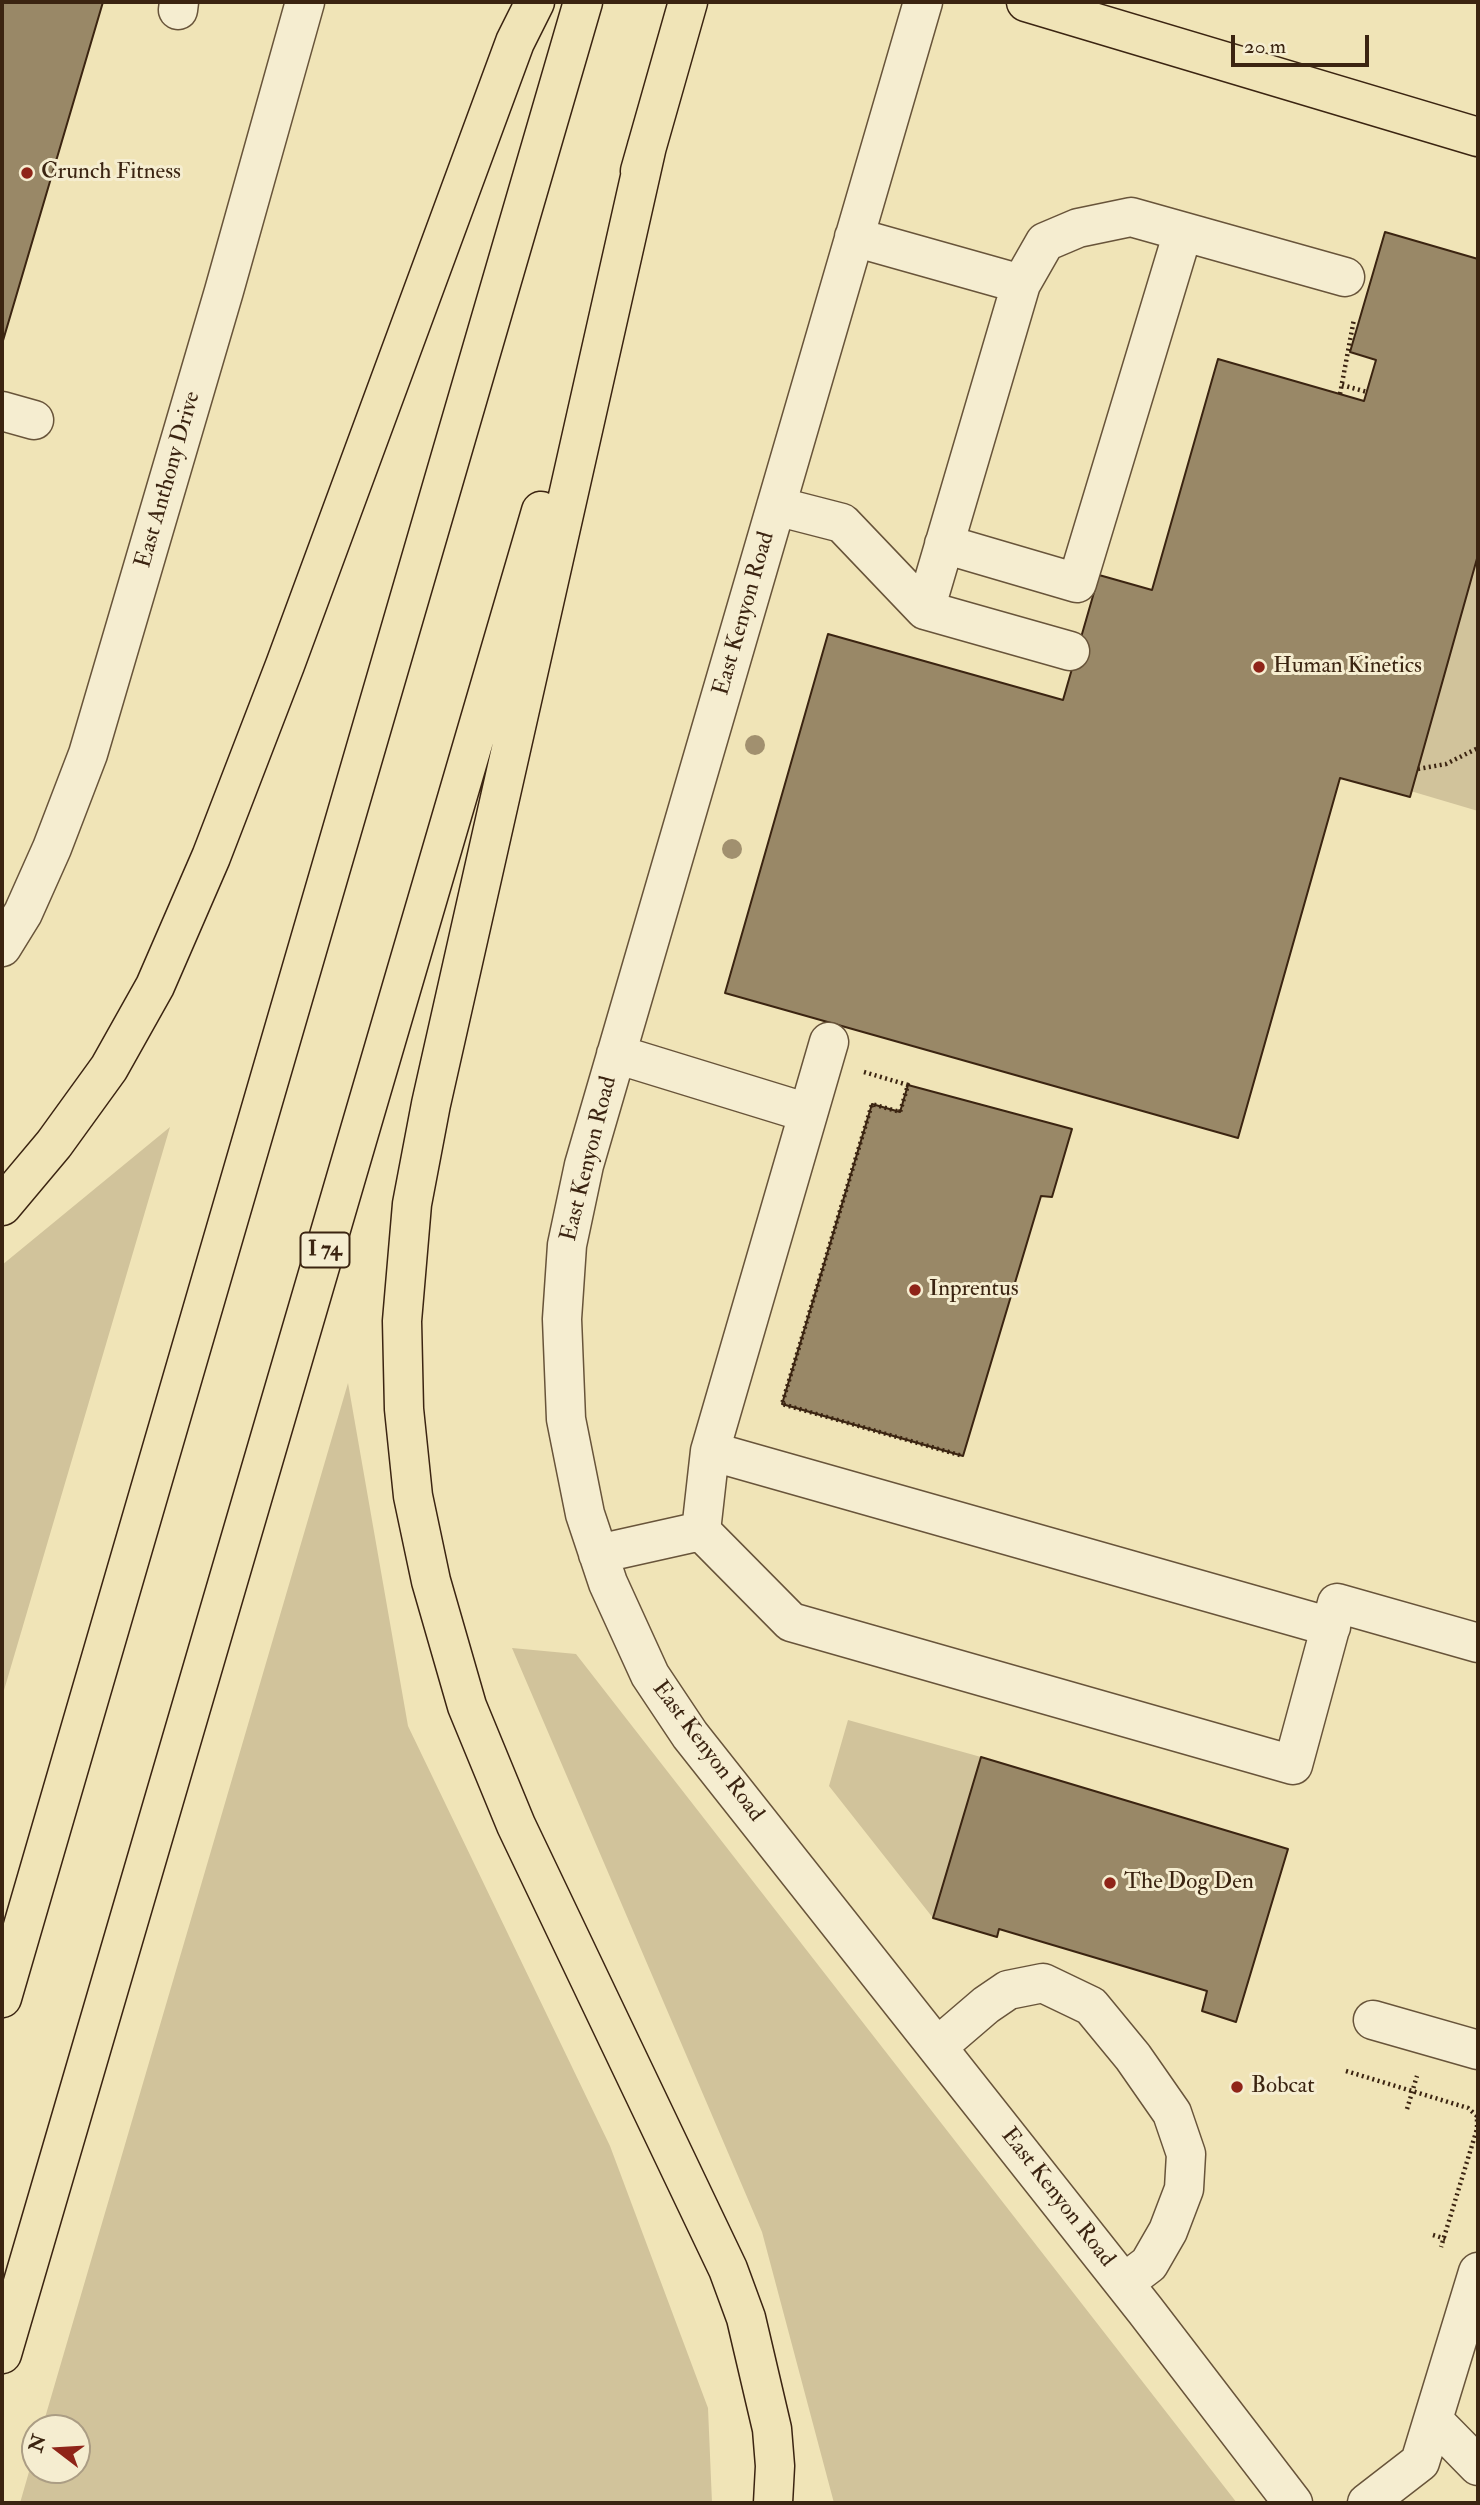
<!DOCTYPE html>
<html>
<head>
<meta charset="utf-8">
<style>
  body { margin:0 }
  #map { position:relative; width:1480px; height:2505px; overflow:hidden; background:#f0e4b7; font-family:"IM FELL Double Pica",serif }
  canvas { display:block }
  .frame { position:absolute; inset:0; border:4px solid #3b2411; pointer-events:none }
  .north { position:absolute; left:21px; top:2414px; width:70px; height:70px; box-sizing:border-box; background:#f5edd0; border:2px solid #ab9d84; border-radius:50%; rotate:287deg; font-size:19px; font-weight:700; line-height:28px; text-align:center; color:#3b2411 }
  .north::after { content:''; display:block; margin:auto; width:24px; height:32px; background:#8f2418; clip-path:polygon(50% 0,100% 100%,50% 72%,0 100%) }
  .scale { position:absolute; left:1231px; top:35px; width:138px; height:32px; box-sizing:border-box; border:4px solid #3b2411; border-top:0; padding-left:9px; font-size:21px; line-height:24px; white-space:nowrap; color:#3b2411; -webkit-text-stroke:5px #f5edd0; paint-order:stroke }
</style>
</head>
<body>
<div id="map">
<canvas width="1480" height="2505"></canvas>
<div class="frame"></div>
<div class="north">N</div>
<div class="scale">20 m</div>
</div>
<script>
const ctx = document.querySelector('canvas').getContext('2d');
ctx.lineJoin = 'round';
function fillPath(path, color) { ctx.fillStyle = color; ctx.fill(path, 'evenodd'); }
const toPath = rows => new Path2D(rows.map(r => 'M' + r).join(''));
function strokePath(path, color, width, dash) { ctx.strokeStyle = color; ctx.lineWidth = width; ctx.lineCap = dash ? 'butt' : 'round'; ctx.setLineDash(dash || []); ctx.stroke(path); }
function drawText(font, color, halo, rows, align = 'center') {
  ctx.font = font + ' "IM FELL Double Pica",serif'; ctx.lineWidth = 6; ctx.setLineDash([]); ctx.textBaseline = 'middle'; ctx.strokeStyle = halo; ctx.fillStyle = color; for (const [text, x, y, turn = 0] of rows) {
    ctx.save(); ctx.translate(x, y); ctx.rotate((+turn || 0) * Math.PI / 180); ctx.textAlign = isNaN(turn) ? turn : align; if (halo) ctx.strokeText(text, 0, 0); ctx.fillText(text, 0, 0); ctx.restore();
  }
}
const green = toPath([
  [1478,518,1478,811,1397,787],
  [170,1127,2,1697,2,1265],
  [348,1383,408,1726,610,2146,708,2408,712,2503,20,2503,35,2451,35,2470,77,2470,77,2428,42,2428],
  [512,1648,576,1654,1237,2503,834,2503,762,2232],
  [848,1720,981,1757,933,1918,829,1786]
]);
const building = toPath([
  [2,2,103,2,2,344,2,2],
  [1385,232,1478,259,1478,555,1410,797,1340,778,1238,1138,725,993,828,634,1063,700,1099,575,1152,590,1218,359,1364,401,1376,360,1350,352,1385,232],
  [908,1085,1072,1129,1052,1197,1041,1196,963,1456,782,1404,872,1104,900,1112,908,1085],
  [981,1757,1288,1849,1236,2022,1202,2011,1207,1991,999,1929,997,1937,933,1918,981,1757]
]);
const path = toPath([
  [1342,385,1367,392],
  [1340,394,1354,319],
  [1418,769,1446,764,1478,748],
  [864,1072,908,1085,900,1112,872,1104,782,1404,963,1456],
  [1346,2071,1468,2108,1477,2116,1477,2129,1441,2247],
  [1407,2109,1417,2076],
  [1433,2235,1446,2239]
]);
const minor = toPath([
  [923,2,584,1165,567,1245,562,1319,566,1419,585,1514,608,1583,650,1675,690,1735,1145,2310,1293,2503],
  [178,10,179,2],
  [854,237,1021,284],
  [2,411,34,420],
  [776,506,842,523,925,610,1070,651],
  [944,544,1077,583,1183,232],
  [925,610,1021,284,1045,242,1078,228,1131,217,1345,277],
  [2,947,23,913,52,848,88,754,224,291,305,2],
  [616,1054,808,1113],
  [710,1451,1331,1627],
  [701,1531,710,1451,829,1042],
  [598,1554,701,1531,791,1622,1293,1765,1337,1603,1478,1643],
  [1373,2020,1478,2050],
  [937,2047,986,2005,1008,1990,1043,1983,1091,2006,1133,2057,1172,2113,1186,2154,1184,2189,1168,2231,1149,2264,1124,2283],
  [1433,2420,1478,2466],
  [1367,2503,1420,2462,1478,2272]
]);
const major = toPath([
  [1026,2,1478,137]
]);
const highway = toPath([
  [647,146,431,1104,412,1204,402,1321,404,1409,413,1496,431,1581,467,1706,516,1825,728,2269,746,2318,772,2429,775,2466,773,2503],
  [640,171,688,2],
  [2,1206,54,1144,109,1068,155,986,211,857,285,665,515,42,535,2],
  [2,1998,583,2],
  [2,2354,541,511]
]);
const trees = [
  [755,745],
  [732,849]
];
const markers = [
  [27,173,7,"#8f2418"],
  [1259,667,7,"#8f2418"],
  [915,1290,7,"#8f2418"],
  [1110,1883,7,"#8f2418"],
  [1237,2087,7,"#8f2418"]
];
const shields = [
  [325,1250,49]
];
const shieldNames = [
  ["I 74",325,1250]
];
const poiNames = [
  ["Crunch Fitness",41,173],
  ["Human Kinetics",1273,667],
  ["Inprentus",929,1290],
  ["The Dog Den",1124,1883],
  ["Bobcat",1251,2087]
];
const streetNames = [
  ["East Anthony Drive",169,480,-74],
  ["East Kenyon Road",745,614,-74],
  ["East Kenyon Road",590,1159,-76],
  ["East Kenyon Road",707,1752,53],
  ["East Kenyon Road",1057,2198,52]
];
fillPath(green, '#d1c39b');
fillPath(building, '#998867');
strokePath(building, '#3b2411', 2);
strokePath(minor, '#68543a', 41);
strokePath(major, '#3b2411', 41);
strokePath(highway, '#3b2411', 41);
strokePath(path, '#3b2411', 4.5, [2, 3.5]);
strokePath(minor, '#f5edd0', 38);
strokePath(major, '#f0e4b7', 38);
strokePath(highway, '#f0e4b7', 38);
ctx.fillStyle = '#a1906f';
for (const [x, y] of trees) { ctx.beginPath(); ctx.arc(x, y, 10, 0, 2 * Math.PI); ctx.fill(); }
for (const [x, y, r, color] of markers) { const dot = new Path2D(); dot.arc(x, y, r, 0, 2 * Math.PI); ctx.fillStyle = color; ctx.fill(dot); strokePath(dot, '#f5edd0', 2.5); }
for (const [x, y, w] of shields) { const box = new Path2D(); box.roundRect(x - w / 2, y - 17.5, w, 35, 5); ctx.fillStyle = '#f5edd0'; ctx.fill(box); strokePath(box, '#3b2411', 2); }
drawText('bold 21px', '#3b2411', null, shieldNames);
drawText('23px', '#3b2411', '#f5edd0', poiNames, 'left');
drawText('23px', '#3b2411', '#f5edd0', streetNames);
</script>
</body>
</html>
